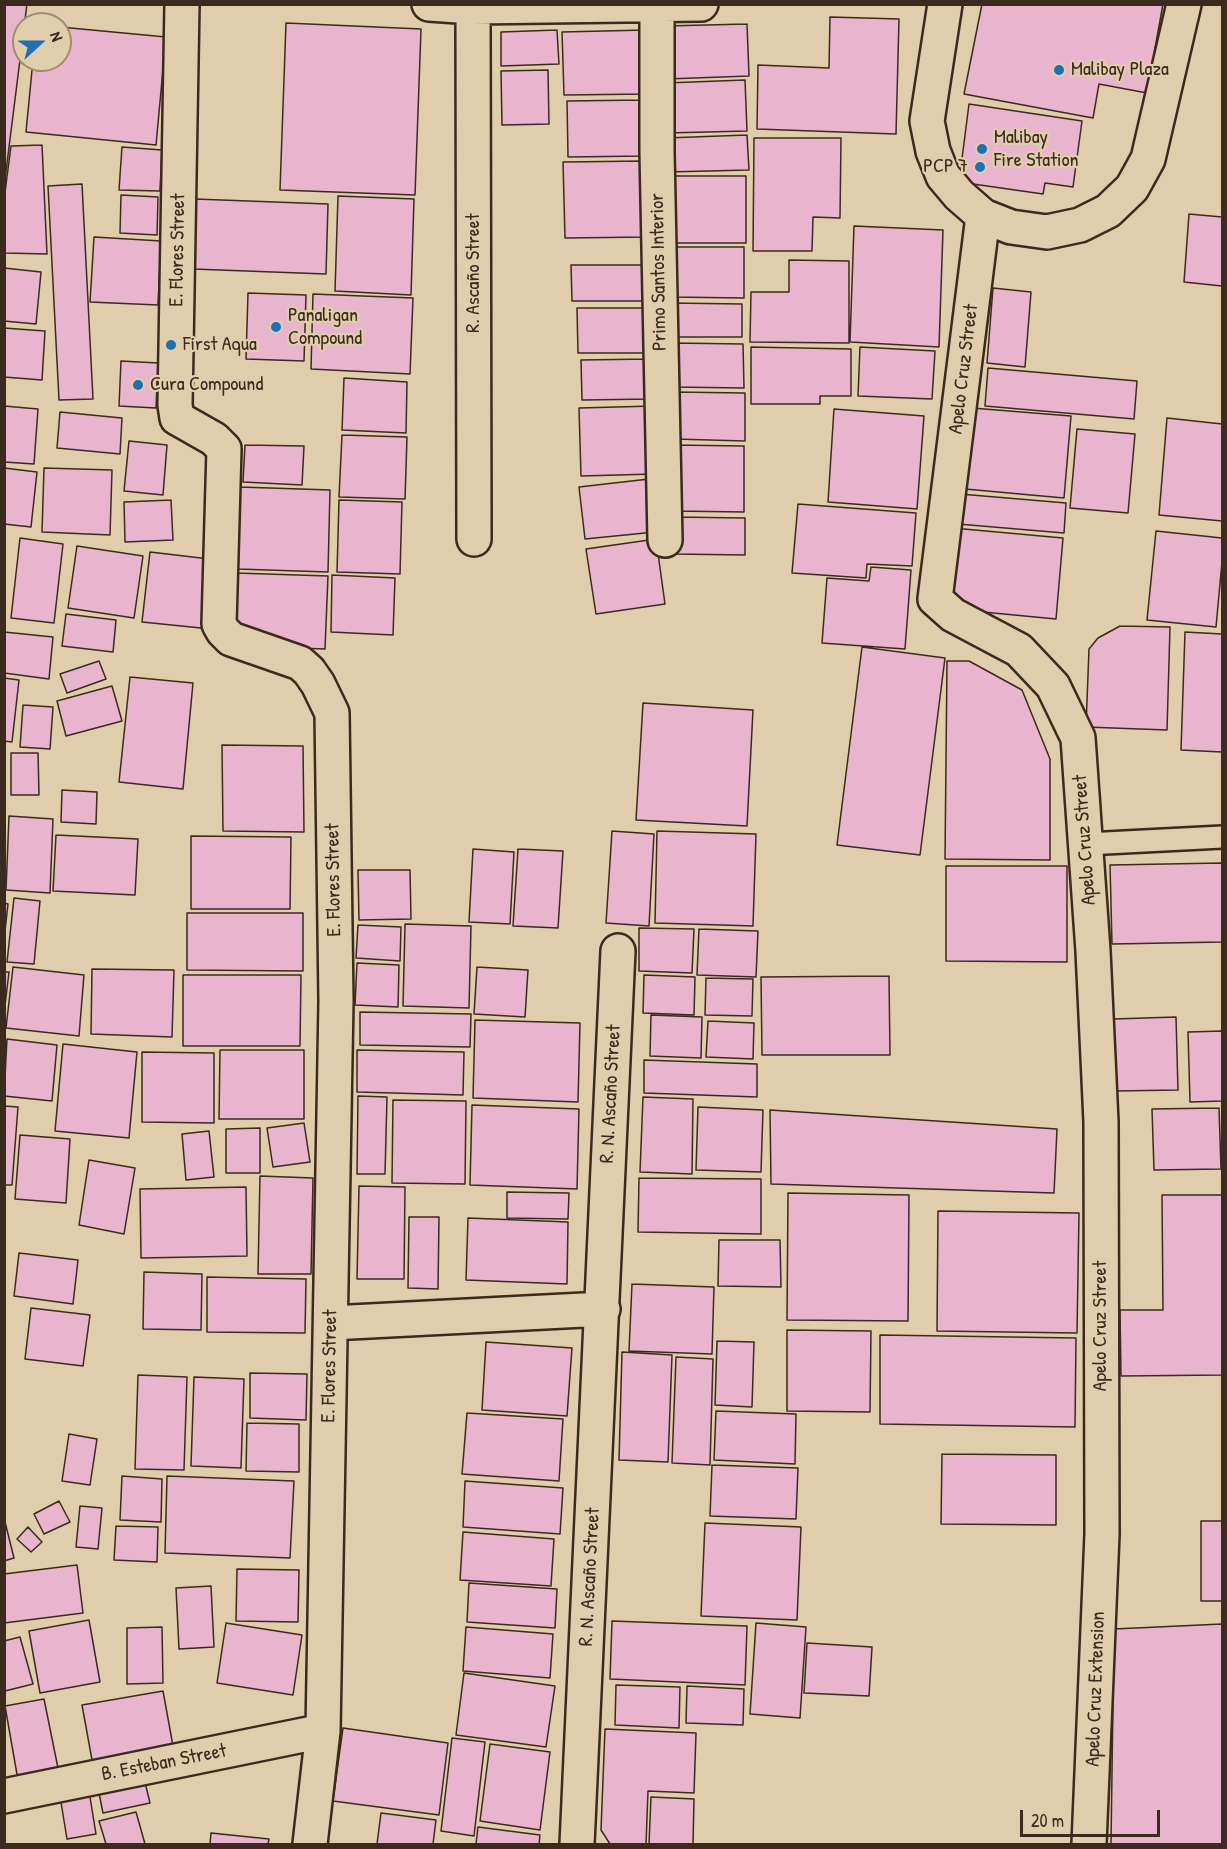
<!DOCTYPE html>
<html>
<head>
<meta charset="utf-8">
<style>
  body { margin:0 }
  #map { position:relative; width:1227px; height:1849px; overflow:hidden; background:#e0cdab; font-family:"Patrick Hand",sans-serif }
  canvas { display:block }
  .frame { position:absolute; inset:0; border:6px solid #3b2a1e; pointer-events:none }
  .north { position:absolute; left:12px; top:12px; width:60px; height:60px; box-sizing:border-box; background:#e0cdab; border:2px solid #9e8c73; border-radius:50%; rotate:69deg; font-size:16px; font-weight:700; line-height:24px; text-align:center; color:#3b2a1e }
  .north::after { content:''; display:block; margin:auto; width:21px; height:27px; background:#1f6fb2; clip-path:polygon(50% 0,100% 100%,50% 72%,0 100%) }
  .scale { position:absolute; left:1020px; top:1810px; width:140px; height:27px; box-sizing:border-box; border:3px solid #3b2a1e; border-top:0; padding-left:8px; font-size:18px; line-height:21px; white-space:nowrap; color:#3b2a1e; -webkit-text-stroke:4px #e0cdab; paint-order:stroke }
</style>
</head>
<body>
<div id="map">
<canvas width="1227" height="1849"></canvas>
<div class="frame"></div>
<div class="north">N</div>
<div class="scale">20 m</div>
</div>
<script>
const ctx = document.querySelector('canvas').getContext('2d');
ctx.lineJoin = 'round';
function fillPath(path, color) { ctx.fillStyle = color; ctx.fill(path, 'evenodd'); }
const toPath = rows => new Path2D(rows.map(r => 'M' + r).join(''));
function strokePath(path, color, width, dash) { ctx.strokeStyle = color; ctx.lineWidth = width; ctx.lineCap = dash ? 'butt' : 'round'; ctx.setLineDash(dash || []); ctx.stroke(path); }
function drawText(font, color, halo, rows, align = 'center') {
  ctx.font = font + ' "Patrick Hand",sans-serif'; ctx.lineWidth = 4.5; ctx.setLineDash([]); ctx.textBaseline = 'middle'; ctx.strokeStyle = halo; ctx.fillStyle = color; for (const [text, x, y, turn = 0] of rows) {
    ctx.save(); ctx.translate(x, y); ctx.rotate((+turn || 0) * Math.PI / 180); ctx.textAlign = isNaN(turn) ? turn : align; if (halo) ctx.strokeText(text, 0, 0); ctx.fillText(text, 0, 0); ctx.restore();
  }
}
const building = toPath([
  [4,4,27,4,4,187,4,4],
  [982,4,1163,4,1147,93,1099,84,1093,118,964,94,982,4],
  [830,17,899,19,896,134,757,129,758,65,829,68,830,17],
  [286,23,421,29,415,195,280,190,286,23],
  [747,24,749,76,667,79,665,26,747,24],
  [60,27,166,37,156,145,26,132,33,60,60,60,60,27],
  [557,30,559,64,501,66,501,32,557,30],
  [645,30,647,94,564,95,562,32,645,30],
  [548,70,549,124,502,125,501,71,548,70],
  [745,80,747,131,667,133,665,83,745,80],
  [642,100,644,156,568,157,567,101,642,100],
  [969,104,1082,121,1073,187,1045,183,1043,194,959,182,969,104],
  [747,135,749,170,668,172,666,138,747,135],
  [754,138,841,138,840,218,813,217,812,251,753,251,754,138],
  [42,145,47,254,4,253,4,200,11,146,42,145],
  [122,147,162,150,160,191,119,190,122,147],
  [646,161,647,237,565,238,563,162,646,161],
  [667,176,746,176,746,243,666,243,667,176],
  [82,184,93,399,59,400,48,186,82,184],
  [121,195,158,197,157,235,120,233,121,195],
  [338,196,414,199,411,295,335,291,338,196],
  [195,199,328,204,326,274,193,269,195,199],
  [1189,214,1222,217,1222,286,1184,282,1189,214],
  [854,226,943,230,939,347,850,342,854,226],
  [94,237,161,241,158,305,90,302,94,237],
  [670,247,744,247,744,298,670,297,670,247],
  [789,260,849,261,849,343,750,342,751,292,789,292,789,260],
  [571,265,644,265,645,301,572,301,571,265],
  [4,268,41,272,36,324,4,321,4,268],
  [993,288,1031,292,1025,367,987,363,993,288],
  [248,293,306,295,304,361,246,359,248,293],
  [313,294,413,298,410,374,311,369,313,294],
  [670,303,742,304,742,337,670,337,670,303],
  [577,308,648,308,649,353,578,353,577,308],
  [4,328,45,331,42,380,4,377,4,328],
  [673,343,743,344,744,388,673,387,673,343],
  [751,347,851,349,851,396,820,396,820,404,751,404,751,347],
  [860,347,935,351,932,399,858,396,860,347],
  [650,359,652,399,582,400,581,360,650,359],
  [121,361,158,363,156,408,119,406,121,361],
  [988,368,1137,381,1134,419,985,406,988,368],
  [344,378,407,382,406,433,342,430,344,378],
  [674,392,745,393,745,441,674,439,674,392],
  [4,406,38,409,34,464,4,462,4,406],
  [653,406,655,474,581,476,579,408,653,406],
  [972,408,1071,416,1064,498,965,489,972,408],
  [834,409,924,416,917,509,828,502,834,409],
  [60,412,122,418,120,454,57,448,60,412],
  [1167,418,1222,424,1222,521,1159,515,1167,418],
  [1077,429,1135,434,1128,513,1070,508,1077,429],
  [342,435,407,437,405,499,339,497,342,435],
  [129,441,167,445,163,495,124,491,129,441],
  [245,445,304,446,302,485,243,482,245,445],
  [672,445,744,446,744,512,672,511,672,445],
  [4,468,37,472,31,527,4,524,4,468],
  [44,468,112,470,110,535,42,532,44,468],
  [649,479,655,532,585,539,579,487,649,479],
  [240,487,330,490,328,572,237,569,240,487],
  [960,494,1066,503,1064,533,958,524,960,494],
  [171,500,173,540,125,542,124,502,171,500],
  [339,500,402,502,400,574,337,572,339,500],
  [798,504,916,513,912,566,867,564,866,578,792,573,798,504],
  [674,517,745,518,745,555,673,554,674,517],
  [953,528,1063,538,1056,619,983,612,958,604,949,580,953,528],
  [1156,531,1222,538,1222,562,1216,627,1147,620,1156,531],
  [20,538,63,544,54,623,11,618,20,538],
  [656,539,665,604,596,614,586,549,656,539],
  [77,546,143,556,134,618,68,608,77,546],
  [150,552,218,560,211,629,142,622,150,552],
  [871,567,911,570,905,649,822,643,827,578,869,581,871,567],
  [236,573,328,576,325,649,268,647,248,636,234,617,236,573],
  [332,575,395,578,393,635,331,632,332,575],
  [66,614,116,620,113,652,62,646,66,614],
  [1120,626,1170,627,1167,730,1086,727,1089,649,1098,638,1120,626],
  [4,632,53,637,49,679,4,673,4,632],
  [1185,632,1222,634,1222,752,1181,750,1185,632],
  [862,647,945,658,920,855,837,845,862,647],
  [99,661,106,679,67,693,60,674,99,661],
  [947,661,969,661,1022,690,1050,759,1050,860,945,859,947,661],
  [130,677,193,683,183,789,119,782,130,677],
  [4,678,19,680,12,742,4,741,4,678],
  [112,686,122,721,66,736,57,701,112,686],
  [643,703,753,710,747,826,636,820,643,703],
  [23,705,53,707,50,749,20,747,23,705],
  [222,745,303,746,304,832,223,831,222,745],
  [11,753,38,753,39,795,11,795,11,753],
  [62,790,97,792,96,824,61,822,62,790],
  [9,816,53,819,50,893,6,890,9,816],
  [612,831,654,834,649,926,606,923,612,831],
  [657,831,756,834,753,926,655,923,657,831],
  [56,835,138,839,135,895,53,891,56,835],
  [191,836,291,837,290,909,191,909,191,836],
  [473,849,514,852,510,924,469,922,473,849],
  [518,849,563,851,558,928,513,926,518,849],
  [1222,863,1222,942,1112,944,1110,865,1222,863],
  [946,866,1067,866,1067,962,946,961,946,866],
  [358,870,410,870,411,919,359,920,358,870],
  [14,898,40,901,34,964,7,962,14,898],
  [4,903,8,904,4,940,4,903],
  [187,913,303,913,303,971,187,970,187,913],
  [405,924,471,926,469,1008,403,1006,405,924],
  [358,925,401,927,400,961,356,958,358,925],
  [639,928,694,929,692,973,639,971,639,928],
  [699,929,758,931,756,977,697,975,699,929],
  [357,963,399,965,398,1007,355,1005,357,963],
  [13,967,84,975,79,1036,6,1028,13,967],
  [477,967,528,970,525,1017,474,1014,477,967],
  [92,969,174,970,172,1037,91,1034,92,969],
  [4,972,9,972,4,1014,4,972],
  [183,975,301,975,300,1046,183,1046,183,975],
  [644,975,695,977,694,1015,643,1013,644,975],
  [889,976,890,1055,762,1055,761,977,889,976],
  [706,978,753,979,752,1016,705,1015,706,978],
  [360,1012,471,1014,470,1047,360,1045,360,1012],
  [651,1015,702,1017,701,1058,650,1056,651,1015],
  [1176,1017,1178,1090,1115,1091,1113,1019,1176,1017],
  [475,1020,580,1023,578,1102,473,1098,475,1020],
  [708,1021,754,1023,753,1059,706,1057,708,1021],
  [1222,1031,1222,1101,1190,1102,1188,1032,1222,1031],
  [7,1039,57,1045,52,1101,4,1096,7,1039],
  [63,1044,137,1052,129,1138,55,1131,63,1044],
  [220,1050,304,1050,304,1119,219,1119,220,1050],
  [357,1050,464,1052,463,1095,357,1092,357,1050],
  [142,1052,214,1053,214,1123,142,1122,142,1052],
  [644,1060,757,1064,757,1097,644,1093,644,1060],
  [358,1096,387,1097,385,1174,357,1174,358,1096],
  [643,1097,693,1099,692,1174,640,1172,643,1097],
  [393,1100,466,1101,465,1184,392,1183,393,1100],
  [472,1105,579,1109,577,1189,470,1185,472,1105],
  [4,1106,18,1107,12,1185,4,1185,4,1106],
  [698,1107,763,1110,761,1172,696,1170,698,1107],
  [1219,1108,1221,1169,1154,1170,1152,1109,1219,1108],
  [770,1110,1057,1129,1054,1193,771,1184,770,1110],
  [304,1123,310,1162,273,1167,267,1128,304,1123],
  [260,1128,260,1173,226,1173,226,1129,260,1128],
  [209,1131,214,1177,186,1180,182,1134,209,1131],
  [20,1135,70,1139,66,1203,15,1199,20,1135],
  [89,1160,135,1168,124,1234,79,1225,89,1160],
  [260,1176,313,1178,311,1274,258,1274,260,1176],
  [639,1178,761,1179,761,1234,638,1232,639,1178],
  [359,1186,405,1187,404,1279,357,1279,359,1186],
  [246,1187,247,1256,141,1258,140,1189,246,1187],
  [507,1192,569,1193,568,1219,507,1218,507,1192],
  [788,1193,909,1195,908,1321,787,1320,788,1193],
  [1162,1195,1222,1195,1222,1375,1121,1376,1120,1310,1163,1310,1162,1195],
  [938,1211,1079,1213,1077,1333,937,1331,938,1211],
  [409,1217,439,1217,438,1289,408,1288,409,1217],
  [468,1218,568,1222,567,1284,466,1280,468,1218],
  [719,1240,780,1240,781,1287,718,1286,719,1240],
  [19,1253,78,1260,73,1304,14,1296,19,1253],
  [144,1272,202,1274,201,1330,143,1329,144,1272],
  [207,1277,306,1279,305,1333,207,1332,207,1277],
  [632,1284,714,1287,712,1354,629,1351,632,1284],
  [31,1308,90,1315,83,1366,25,1359,31,1308],
  [787,1330,871,1331,870,1412,787,1411,787,1330],
  [880,1335,1076,1338,1075,1427,880,1424,880,1335],
  [717,1341,754,1342,752,1407,715,1405,717,1341],
  [486,1342,572,1348,567,1416,482,1410,486,1342],
  [622,1352,672,1355,668,1462,619,1460,622,1352],
  [676,1357,713,1359,710,1465,672,1463,676,1357],
  [250,1373,307,1374,306,1420,250,1418,250,1373],
  [138,1375,187,1377,184,1470,135,1469,138,1375],
  [194,1377,244,1379,241,1468,191,1466,194,1377],
  [716,1411,796,1414,795,1464,714,1460,716,1411],
  [467,1413,563,1419,559,1481,462,1474,467,1413],
  [247,1423,299,1424,299,1472,246,1471,247,1423],
  [69,1434,97,1439,90,1485,62,1481,69,1434],
  [942,1454,1056,1455,1056,1525,941,1524,942,1454],
  [712,1465,798,1468,796,1519,710,1516,712,1465],
  [122,1476,162,1479,161,1522,120,1520,122,1476],
  [167,1476,294,1481,290,1558,165,1553,167,1476],
  [465,1481,563,1488,560,1534,463,1527,465,1481],
  [59,1501,70,1522,44,1534,34,1514,59,1501],
  [80,1506,102,1508,98,1549,76,1547,80,1506],
  [4,1518,14,1558,4,1561,4,1518],
  [1201,1521,1222,1521,1222,1601,1201,1601,1201,1521],
  [705,1523,801,1527,797,1620,701,1616,705,1523],
  [116,1526,158,1527,157,1562,114,1560,116,1526],
  [28,1527,42,1542,31,1552,17,1539,28,1527],
  [463,1532,554,1539,551,1586,460,1580,463,1532],
  [77,1565,83,1613,4,1623,4,1574,77,1565],
  [237,1569,299,1570,298,1622,236,1621,237,1569],
  [469,1583,557,1589,555,1628,467,1622,469,1583],
  [211,1586,214,1647,179,1649,176,1588,211,1586],
  [89,1620,100,1682,40,1693,29,1631,89,1620],
  [612,1621,747,1626,745,1685,610,1679,612,1621],
  [226,1623,302,1635,293,1695,217,1683,226,1623],
  [756,1623,806,1627,800,1718,750,1714,756,1623],
  [1222,1624,1222,1844,1111,1844,1114,1629,1222,1624],
  [162,1627,163,1683,127,1684,127,1628,162,1627],
  [466,1627,553,1634,550,1678,463,1671,466,1627],
  [20,1637,33,1684,5,1691,4,1641,20,1637],
  [807,1643,872,1647,869,1696,804,1693,807,1643],
  [464,1673,555,1686,546,1747,456,1735,464,1673],
  [616,1685,680,1687,679,1728,615,1725,616,1685],
  [687,1686,744,1689,743,1725,686,1723,687,1686],
  [163,1691,173,1746,92,1760,82,1705,163,1691],
  [44,1699,59,1773,18,1780,5,1706,44,1699],
  [343,1728,448,1743,439,1815,333,1801,343,1728],
  [605,1729,696,1733,694,1793,648,1791,646,1844,610,1844,601,1830,605,1729],
  [452,1738,485,1742,474,1836,441,1831,452,1738],
  [490,1744,550,1752,540,1830,480,1821,490,1744],
  [144,1778,150,1803,103,1813,98,1788,144,1778],
  [88,1785,96,1834,67,1839,59,1790,88,1785],
  [651,1797,694,1799,693,1844,649,1844,651,1797],
  [136,1812,145,1844,106,1844,99,1821,136,1812],
  [381,1813,436,1820,433,1844,377,1844,381,1813],
  [478,1827,540,1835,539,1844,476,1844,478,1827],
  [211,1833,269,1839,268,1844,210,1844,211,1833]
]);
const lane = toPath([
  [1086,844,1222,837]
]);
const street = toPath([
  [182,4,175,405,177,418,214,439,224,449,219,624,223,631,231,639,300,663,309,671,318,684,332,713,336,1001,323,1731,310,1844],
  [429,4,473,7,701,4],
  [945,4,927,121,933,151,943,176,959,195,983,216,1011,227,1047,232,1080,225,1108,211,1132,188,1148,159,1184,4],
  [657,5,657,151,665,540],
  [473,7,474,539],
  [983,216,935,599,953,615,1019,650,1053,686,1078,738,1093,951,1101,1122,1102,1534,1089,1844],
  [331,1323,603,1309],
  [4,1796,323,1731],
  [577,1844,618,951]
]);
const markers = [
  [1059,70,6,"#1f6fb2"],
  [982,149,6,"#1f6fb2"],
  [980,167,6,"#1f6fb2"],
  [276,327,6,"#1f6fb2"],
  [171,345,6,"#1f6fb2"],
  [138,385,6,"#1f6fb2"]
];
const poiNames = [
  ["Malibay Plaza",1071,70],
  ["Malibay",994,138],
  ["Fire Station",994,161],
  ["PCP 7",968,167,"right"],
  ["Panaligan",288,316],
  ["Compound",288,339],
  ["First Aqua",183,345],
  ["Cura Compound",150,385]
];
const streetNames = [
  ["E. Flores Street",178,250,-89],
  ["Primo Santos Interior",659,272,-91],
  ["R. Ascaño Street",474,273,-90],
  ["Apelo Cruz Street",964,369,-83],
  ["Apelo Cruz Street",1085,840,-94],
  ["E. Flores Street",334,880,-91],
  ["R. N. Ascaño Street",611,1094,-87],
  ["Apelo Cruz Street",1101,1326,-90],
  ["E. Flores Street",330,1366,-89],
  ["R. N. Ascaño Street",590,1577,-87],
  ["Apelo Cruz Extension",1096,1689,-88],
  ["B. Esteban Street",164,1763,-11]
];
fillPath(building, '#e9b4cd');
strokePath(building, '#3b2a1e', 1.5);
strokePath(lane, '#3b2a1e', 26);
strokePath(street, '#3b2a1e', 38);
strokePath(lane, '#e0cdab', 21);
strokePath(street, '#e0cdab', 33);
for (const [x, y, r, color] of markers) { const dot = new Path2D(); dot.arc(x, y, r, 0, 2 * Math.PI); ctx.fillStyle = color; ctx.fill(dot); strokePath(dot, '#e0cdab', 2); }
drawText('20px', '#3b2a1e', '#e0cdab', poiNames, 'left');
drawText('20px', '#3b2a1e', '#e0cdab', streetNames);
</script>
</body>
</html>
